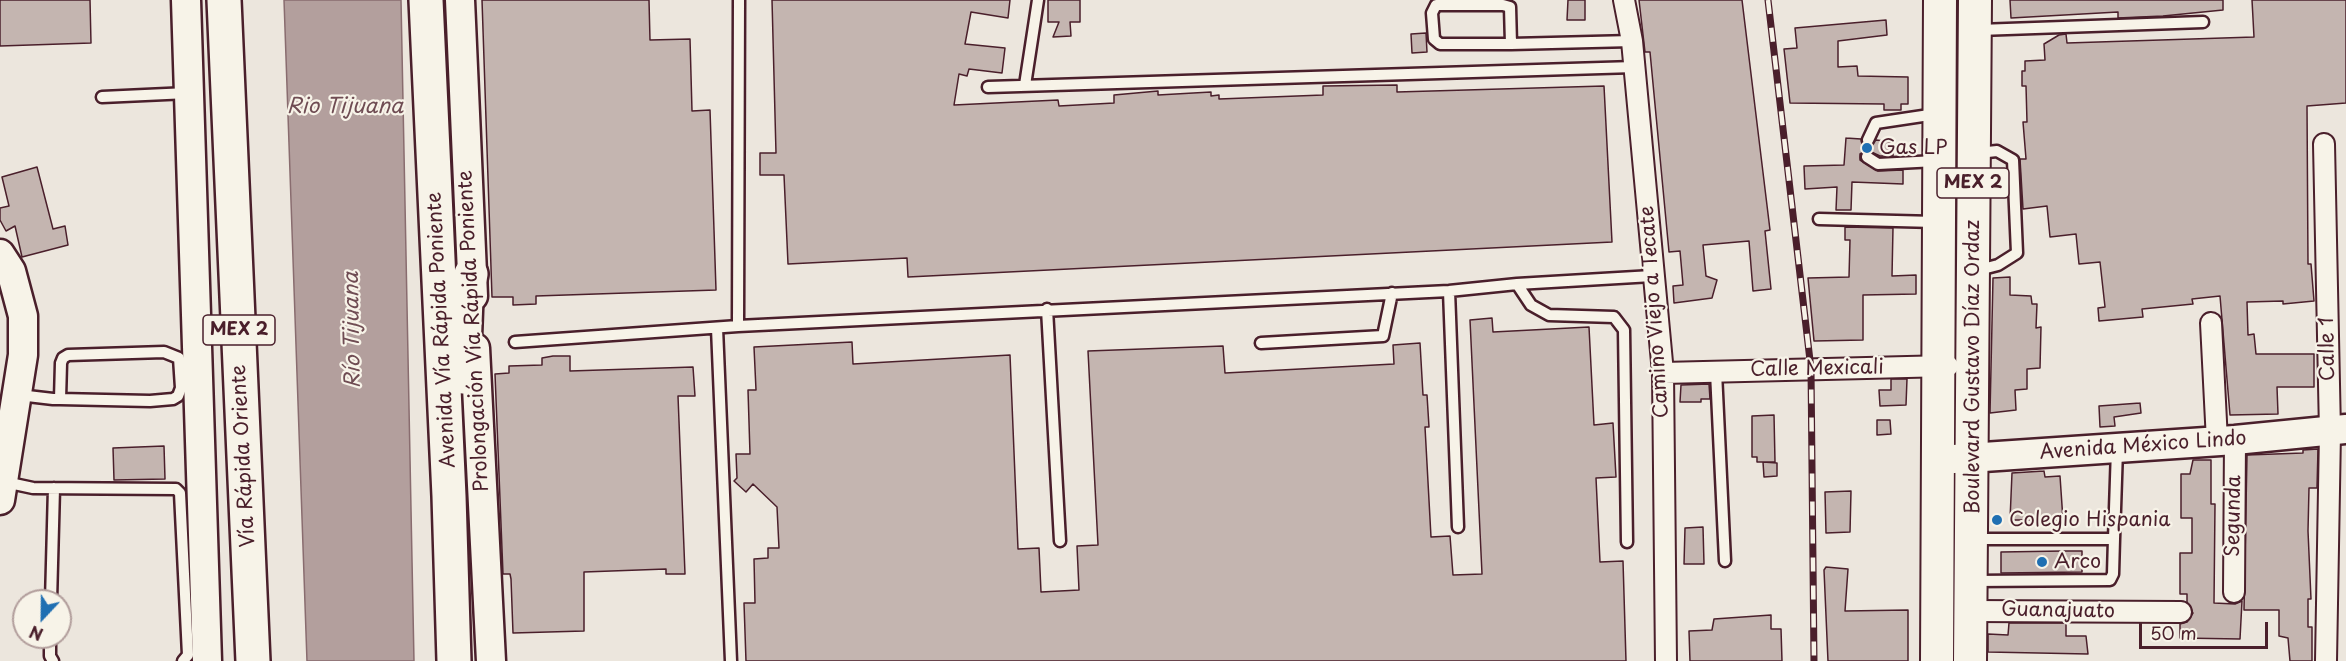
<!DOCTYPE html>
<html>
<head>
<meta charset="utf-8">
<style>
  body { margin:0 }
  #map { position:relative; width:2346px; height:661px; overflow:hidden; background:#ece6dd; font-family:"Playpen Sans",sans-serif }
  canvas { display:block }
  .north { position:absolute; left:12px; top:589px; width:60px; height:60px; box-sizing:border-box; background:#f7f3e8; border:2px solid #b29e9c; border-radius:50%; rotate:202deg; font-size:16px; font-weight:700; line-height:24px; text-align:center; color:#4a1f2b }
  .north::after { content:''; display:block; margin:auto; width:21px; height:27px; background:#1f6fb2; clip-path:polygon(50% 0,100% 100%,50% 72%,0 100%) }
  .scale { position:absolute; left:2139px; top:622px; width:129px; height:27px; box-sizing:border-box; border:3px solid #4a1f2b; border-top:0; padding-left:8px; font-size:18px; line-height:21px; white-space:nowrap; color:#4a1f2b; -webkit-text-stroke:4px #f7f3e8; paint-order:stroke }
</style>
</head>
<body>
<div id="map">
<canvas width="2346" height="661"></canvas>
<div class="north">N</div>
<div class="scale">50 m</div>
</div>
<script>
const ctx = document.querySelector('canvas').getContext('2d');
ctx.lineJoin = 'round';
function fillPath(path, color) { ctx.fillStyle = color; ctx.fill(path, 'evenodd'); }
const toPath = rows => new Path2D(rows.map(r => 'M' + r).join(''));
function strokePath(path, color, width, dash) { ctx.strokeStyle = color; ctx.lineWidth = width; ctx.lineCap = dash ? 'butt' : 'round'; ctx.setLineDash(dash || []); ctx.stroke(path); }
function drawText(font, color, halo, rows, align = 'center') {
  ctx.font = font + ' "Playpen Sans",sans-serif'; ctx.lineWidth = 4.5; ctx.setLineDash([]); ctx.textBaseline = 'middle'; ctx.strokeStyle = halo; ctx.fillStyle = color; for (const [text, x, y, turn = 0] of rows) {
    ctx.save(); ctx.translate(x, y); ctx.rotate((+turn || 0) * Math.PI / 180); ctx.textAlign = isNaN(turn) ? turn : align; if (halo) ctx.strokeText(text, 0, 0); ctx.fillText(text, 0, 0); ctx.restore();
  }
}
const water = toPath([
  [284,0,401,0,414,661,307,661,284,0]
]);
const building = toPath([
  [0,0,90,0,91,43,0,46,0,0],
  [482,0,649,0,650,40,690,39,692,111,710,110,716,290,536,296,536,304,513,305,513,297,492,297,482,0],
  [772,0,1010,0,1008,18,971,12,965,44,1005,48,1002,73,969,69,967,76,959,74,954,105,1058,100,1059,106,1114,103,1114,95,1158,91,1158,95,1211,92,1211,96,1219,95,1219,99,1323,95,1323,86,1397,85,1397,92,1604,86,1612,242,908,277,907,258,788,264,784,175,760,175,760,153,776,153,772,0],
  [1048,0,1080,0,1080,22,1070,22,1071,36,1053,37,1059,22,1048,22,1048,0],
  [1568,0,1585,0,1585,20,1567,20,1568,0],
  [1639,0,1742,0,1770,230,1765,231,1771,289,1753,291,1749,241,1703,245,1706,276,1717,280,1712,298,1674,303,1673,286,1683,285,1680,251,1669,252,1650,52,1645,52,1639,0],
  [2010,0,2223,0,2223,10,2163,16,2118,18,2118,12,2011,18,2010,0],
  [2252,0,2346,0,2346,103,2307,106,2308,264,2311,264,2314,301,2283,304,2283,301,2247,302,2248,335,2254,334,2256,354,2314,354,2314,387,2277,387,2278,414,2230,415,2220,296,2192,299,2193,304,2142,309,2143,317,2099,321,2098,308,2105,307,2100,262,2079,264,2076,234,2050,237,2047,206,2023,209,2020,159,2026,159,2023,122,2027,122,2026,86,2022,86,2022,71,2025,71,2025,61,2045,60,2044,44,2059,35,2066,34,2067,43,2254,37,2252,0],
  [1886,20,1887,35,1838,41,1838,67,1857,66,1858,76,1908,77,1908,104,1901,104,1901,110,1884,110,1884,104,1790,103,1784,49,1797,48,1795,28,1886,20],
  [1426,33,1427,52,1412,53,1411,34,1426,33],
  [1846,138,1861,139,1862,145,1868,147,1876,140,1893,142,1893,156,1880,156,1867,150,1860,154,1860,160,1878,171,1903,170,1903,184,1852,182,1851,210,1836,210,1837,187,1805,189,1804,166,1844,165,1846,138],
  [37,167,53,229,65,226,68,245,22,257,15,226,6,231,0,220,0,208,9,206,2,177,37,167],
  [1845,227,1893,228,1892,276,1916,275,1916,294,1863,295,1863,340,1814,341,1808,278,1849,277,1850,240,1845,240,1845,227],
  [2010,277,2010,295,2031,296,2032,304,2037,304,2036,328,2041,327,2040,368,2027,369,2027,389,2015,390,2016,410,1990,413,1993,278,2010,277],
  [1492,318,1493,332,1589,327,1594,425,1613,423,1616,477,1596,478,1600,562,1623,561,1626,661,746,661,744,603,755,603,754,559,768,558,768,548,779,548,777,507,753,484,746,492,734,481,737,478,736,454,750,454,748,390,756,390,754,347,852,342,853,364,1010,355,1018,549,1039,548,1041,592,1079,590,1077,546,1098,545,1088,351,1223,346,1225,373,1394,364,1393,345,1420,343,1423,395,1427,395,1429,427,1425,427,1431,537,1450,536,1453,575,1482,574,1470,320,1492,318],
  [553,356,570,356,570,371,693,367,695,396,678,396,685,574,666,574,666,569,584,572,584,631,513,633,511,579,510,574,503,574,495,374,509,373,509,366,542,365,542,358,553,356],
  [1891,379,1907,379,1906,405,1880,406,1879,390,1891,390,1891,379],
  [1709,384,1710,399,1701,399,1701,402,1680,402,1681,385,1709,384],
  [2140,403,2141,413,2114,417,2115,426,2100,427,2099,406,2140,403],
  [1774,415,1775,462,1757,462,1757,457,1752,457,1752,416,1774,415],
  [1877,420,1890,420,1891,434,1877,435,1877,420],
  [164,446,165,479,114,480,113,448,164,446],
  [2318,449,2317,488,2309,488,2308,531,2311,599,2308,599,2308,627,2312,627,2312,661,2290,661,2288,638,2279,636,2279,610,2244,610,2247,455,2303,453,2303,450,2318,449],
  [2193,460,2211,460,2211,504,2215,504,2214,603,2235,604,2242,601,2240,639,2180,638,2180,624,2187,622,2193,613,2187,602,2187,594,2180,594,2180,553,2192,553,2192,518,2181,518,2181,474,2190,474,2193,460],
  [1763,462,1777,463,1777,476,1764,477,1763,462],
  [2044,471,2045,477,2060,476,2063,520,2010,520,2012,473,2044,471],
  [1851,491,1850,532,1826,533,1825,492,1851,491],
  [1703,527,1704,564,1684,564,1685,528,1703,527],
  [2063,551,2082,551,2082,572,2001,573,2001,552,2063,551],
  [1826,567,1848,569,1845,611,1908,610,1908,661,1828,661,1824,570,1826,567],
  [1771,615,1771,629,1781,629,1782,661,1690,661,1689,631,1712,630,1714,619,1771,615],
  [2009,623,2066,623,2066,636,2086,636,2088,654,1988,652,1988,634,2008,635,2009,623]
]);
const lane = toPath([
  [1979,30,2203,22],
  [1511,44,1510,7,1503,5,1436,5,1432,13,1434,39,1440,44,1511,44,1632,41],
  [1025,85,1038,0],
  [988,87,1634,67],
  [102,97,188,93],
  [1868,140,1876,123,1936,114],
  [1867,157,1878,164,1936,161],
  [1819,219,1935,222],
  [1975,271,1998,265,2017,253,2013,160,1997,151,1978,153],
  [1517,284,1531,305,1549,315,1614,317,1624,330,1627,542],
  [1449,291,1458,527],
  [1047,309,1060,541],
  [738,326,739,0],
  [717,328,731,661],
  [515,342,738,326,1449,291,1517,284,1652,276],
  [1261,343,1383,336,1392,293],
  [1716,372,1725,561],
  [19,395,53,399,60,399,150,401,173,399,178,396,181,388,179,358,164,352,68,355,63,358,61,363,60,399],
  [5,482,33,488,176,489,180,493,188,655,183,661],
  [1972,539,2114,539,2113,574,2110,580,1973,581],
  [2114,539,2117,449],
  [51,601,54,488],
  [50,637,50,656,53,661]
]);
const street = toPath([
  [1624,0,1632,41,1663,373,1666,661],
  [2324,144,2330,432,2326,661],
  [2211,323,2217,441],
  [1663,373,1948,366],
  [2234,592,2235,440],
  [1971,611,2181,612]
]);
const secondary = toPath([
  [186,0,207,661],
  [460,0,473,296],
  [0,254,11,271,23,316,23,355,0,500],
  [475,348,491,661],
  [1939,460,2235,440,2346,429]
]);
const primary = toPath([
  [1937,661,1940,0],
  [1970,661,1975,0]
]);
const highway = toPath([
  [224,0,253,661],
  [426,0,449,496,454,661],
  [463,377,466,298,471,274]
]);
const rail = toPath([
  [1768,0,1811,369,1814,661]
]);
const markers = [
  [1867,148,6,"#1f6fb2"],
  [1997,520,6,"#1f6fb2"],
  [2042,562,6,"#1f6fb2"]
];
const shields = [
  [1973,183,72],
  [239,330,72]
];
const shieldNames = [
  ["MEX 2",1973,183],
  ["MEX 2",239,330]
];
const poiNames = [
  ["Gas LP",1879,148],
  ["Colegio Hispania",2009,520],
  ["Arco",2054,562]
];
const streetNames = [
  ["Camino Viejo a Tecate",1655,312,-94],
  ["Avenida Vía Rápida Poniente",442,330,-93],
  ["Prolongación Vía Rápida Poniente",474,331,-93],
  ["Calle 1",2328,349,-91],
  ["Boulevard Gustavo Díaz Ordaz",1973,367,-90],
  ["Calle Mexicali",1817,369,-1],
  ["Avenida México Lindo",2143,446,-4],
  ["Vía Rápida Oriente",244,456,-93],
  ["Segunda",2234,516,-89],
  ["Guanajuato",2058,611,1]
];
const waterNames = [
  ["Rio Tijuana",345,107],
  ["Río Tijuana",353,330,-91]
];
fillPath(water, '#b39f9d');
strokePath(water, '#896c6f', 1.5);
fillPath(building, '#c4b5b0');
strokePath(building, '#4a1f2b', 1.5);
strokePath(lane, '#4a1f2b', 15);
strokePath(street, '#4a1f2b', 24);
strokePath(secondary, '#4a1f2b', 33);
strokePath(primary, '#4a1f2b', 36);
strokePath(highway, '#4a1f2b', 38);
strokePath(lane, '#f7f3e8', 10);
strokePath(street, '#f7f3e8', 20);
strokePath(secondary, '#f7f3e8', 28);
strokePath(primary, '#f7f3e8', 32);
strokePath(highway, '#f7f3e8', 33);
strokePath(rail, '#4a1f2b', 7);
strokePath(rail, '#f7f3e8', 4.5, [14]);
for (const [x, y, r, color] of markers) { const dot = new Path2D(); dot.arc(x, y, r, 0, 2 * Math.PI); ctx.fillStyle = color; ctx.fill(dot); strokePath(dot, '#f7f3e8', 2); }
for (const [x, y, w] of shields) { const box = new Path2D(); box.roundRect(x - w / 2, y - 15, w, 30, 4.5); ctx.fillStyle = '#f7f3e8'; ctx.fill(box); strokePath(box, '#4a1f2b', 1.5); }
drawText('bold 18px', '#4a1f2b', null, shieldNames);
drawText('20px', '#4a1f2b', '#f7f3e8', poiNames, 'left');
drawText('20px', '#4a1f2b', '#f7f3e8', streetNames);
drawText('italic 21px', '#6f4c53', '#f7f3e8', waterNames);
</script>
</body>
</html>
